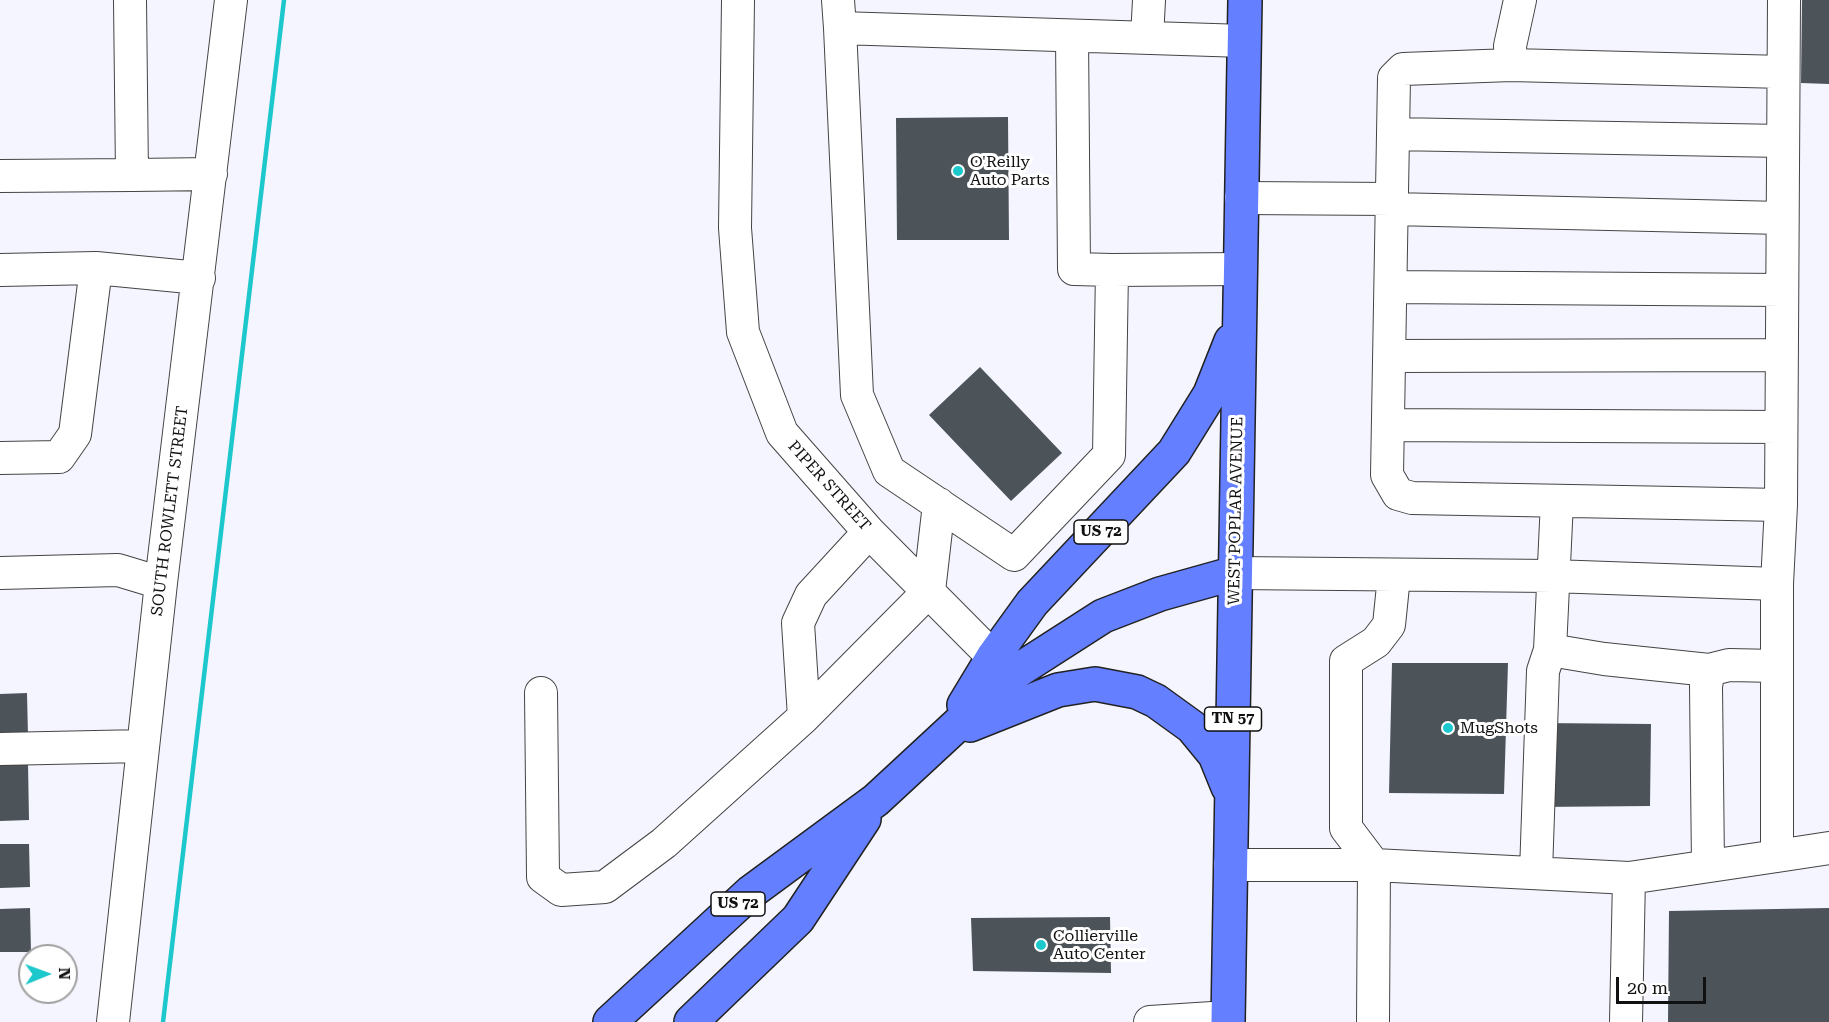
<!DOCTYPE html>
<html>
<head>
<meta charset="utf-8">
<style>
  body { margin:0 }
  #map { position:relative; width:1829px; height:1022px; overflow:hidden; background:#f4f5ff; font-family:"Roboto Serif",serif }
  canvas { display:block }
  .north { position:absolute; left:18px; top:944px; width:60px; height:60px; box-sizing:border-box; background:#fff; border:2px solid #a0a0a0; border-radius:50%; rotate:89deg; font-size:16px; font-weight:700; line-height:24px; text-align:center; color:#111 }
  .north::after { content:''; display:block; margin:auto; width:21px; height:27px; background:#1dc8cc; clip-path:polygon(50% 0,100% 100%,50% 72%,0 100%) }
  .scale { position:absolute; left:1616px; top:977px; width:90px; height:27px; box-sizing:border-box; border:3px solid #111; border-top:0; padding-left:8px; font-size:18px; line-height:21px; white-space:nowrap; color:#111; -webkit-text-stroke:4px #fff; paint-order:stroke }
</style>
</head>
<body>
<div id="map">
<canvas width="1829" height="1022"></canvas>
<div class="north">N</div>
<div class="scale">20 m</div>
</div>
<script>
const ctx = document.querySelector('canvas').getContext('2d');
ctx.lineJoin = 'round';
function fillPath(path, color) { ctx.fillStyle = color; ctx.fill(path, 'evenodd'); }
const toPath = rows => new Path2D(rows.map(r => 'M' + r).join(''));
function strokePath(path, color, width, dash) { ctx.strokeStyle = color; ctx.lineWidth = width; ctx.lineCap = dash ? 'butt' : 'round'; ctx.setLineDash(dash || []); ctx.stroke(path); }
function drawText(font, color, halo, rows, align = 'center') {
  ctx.font = font + ' "Roboto Serif",serif'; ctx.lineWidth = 6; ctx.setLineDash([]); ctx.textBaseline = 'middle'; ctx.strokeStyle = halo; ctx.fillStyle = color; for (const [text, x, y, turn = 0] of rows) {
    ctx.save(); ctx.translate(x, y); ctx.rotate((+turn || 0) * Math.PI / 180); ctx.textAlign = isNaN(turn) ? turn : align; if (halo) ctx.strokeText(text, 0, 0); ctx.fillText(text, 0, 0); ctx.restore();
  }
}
const building = toPath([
  [1802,0,1829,0,1829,84,1801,83],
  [1008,117,1009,240,897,240,896,118],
  [980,367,1062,453,1011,501,929,415],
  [1392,663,1508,663,1504,794,1389,793],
  [27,693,28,736,0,737,0,694],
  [1541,723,1651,724,1650,806,1538,807],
  [28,763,29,820,0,821,0,764],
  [0,844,29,844,30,887,0,888],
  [30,908,31,952,0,952,0,909],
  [1829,908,1829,1022,1668,1022,1669,911],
  [1110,917,1111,973,973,971,971,918]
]);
const minor = toPath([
  [130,0,132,175,211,174],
  [738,0,735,228,743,332,782,433,869,532,1010,674],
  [838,0,840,28],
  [1520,0,1510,46,1511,65,1403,69,1394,78,1387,475,1398,494,1412,498,1781,505,1784,0],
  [1072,36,1074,269,1112,270],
  [1147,38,1149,0],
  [1511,65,1783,72],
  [1393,134,1783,141],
  [0,176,132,175],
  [1241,198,1392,199],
  [1392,209,1782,218],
  [1240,269,1112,270,1109,455,1014,555,889,471,857,395,840,28,1244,41],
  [0,270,96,268],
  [1391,287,1782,290],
  [1389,356,1782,355],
  [1388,425,1781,427],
  [0,458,59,457,75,434,96,268,199,278],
  [0,573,118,570,161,583],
  [1235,573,1552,576,1777,584,1781,505],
  [1550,650,1604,659,1709,670],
  [541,693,543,877,561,890,605,887,664,843,804,717,929,591,939,504],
  [804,717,798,623,811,595,869,532],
  [0,749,143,746],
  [1777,856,1829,848],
  [1230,865,1374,865,1629,878,1777,856,1777,584],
  [1708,866,1706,686,1709,670,1729,665,1777,666],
  [1536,872,1543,671,1550,650,1557,501],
  [113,1022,161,583,231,0],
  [1150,1022,1228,1017],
  [1373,1022,1374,865,1346,828,1346,661,1376,642,1389,625,1394,576],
  [1626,1022,1629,878]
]);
const major = toPath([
  [964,705,993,657,1032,603,1174,452,1210,394,1231,341],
  [970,725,1058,690,1095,684,1137,692,1156,701,1192,727,1215,755,1228,787],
  [610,1022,751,892,876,800,1011,675,1103,616,1160,594,1235,573],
  [691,1022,798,919,864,819],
  [1228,1022,1245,0]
]);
const rail = toPath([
  [163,1022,284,0]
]);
const markers = [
  [958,171,6,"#1dc8cc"],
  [1448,728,6,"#1dc8cc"],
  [1041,945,6,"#1dc8cc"]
];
const shields = [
  [1101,532,54],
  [1233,719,57],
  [738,904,54]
];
const shieldNames = [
  ["US 72",1101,532],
  ["TN 57",1233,719],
  ["US 72",738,904]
];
const poiNames = [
  ["O'Reilly",970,162],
  ["Auto Parts",970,180],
  ["MugShots",1460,728],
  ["Collierville",1053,936],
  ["Auto Center",1053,954]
];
const streetNames = [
  ["PIPER STREET",829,486,48],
  ["SOUTH ROWLETT STREET",170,511,-83],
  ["WEST POPLAR AVENUE",1236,511,-89]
];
fillPath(building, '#4c545a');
strokePath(minor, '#444', 34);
strokePath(major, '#222', 36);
strokePath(minor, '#fff', 32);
strokePath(major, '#647fff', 33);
strokePath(rail, '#1dc8cc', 4.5);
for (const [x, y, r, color] of markers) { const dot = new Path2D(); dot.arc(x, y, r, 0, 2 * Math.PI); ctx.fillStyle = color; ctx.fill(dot); strokePath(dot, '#fff', 2); }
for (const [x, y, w] of shields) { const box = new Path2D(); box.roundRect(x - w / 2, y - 12, w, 24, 4.5); ctx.fillStyle = '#fff'; ctx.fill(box); strokePath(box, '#111', 1.5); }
drawText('bold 15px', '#111', null, shieldNames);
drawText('16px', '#111', '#fff', poiNames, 'left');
drawText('16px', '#111', '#fff', streetNames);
</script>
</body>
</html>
